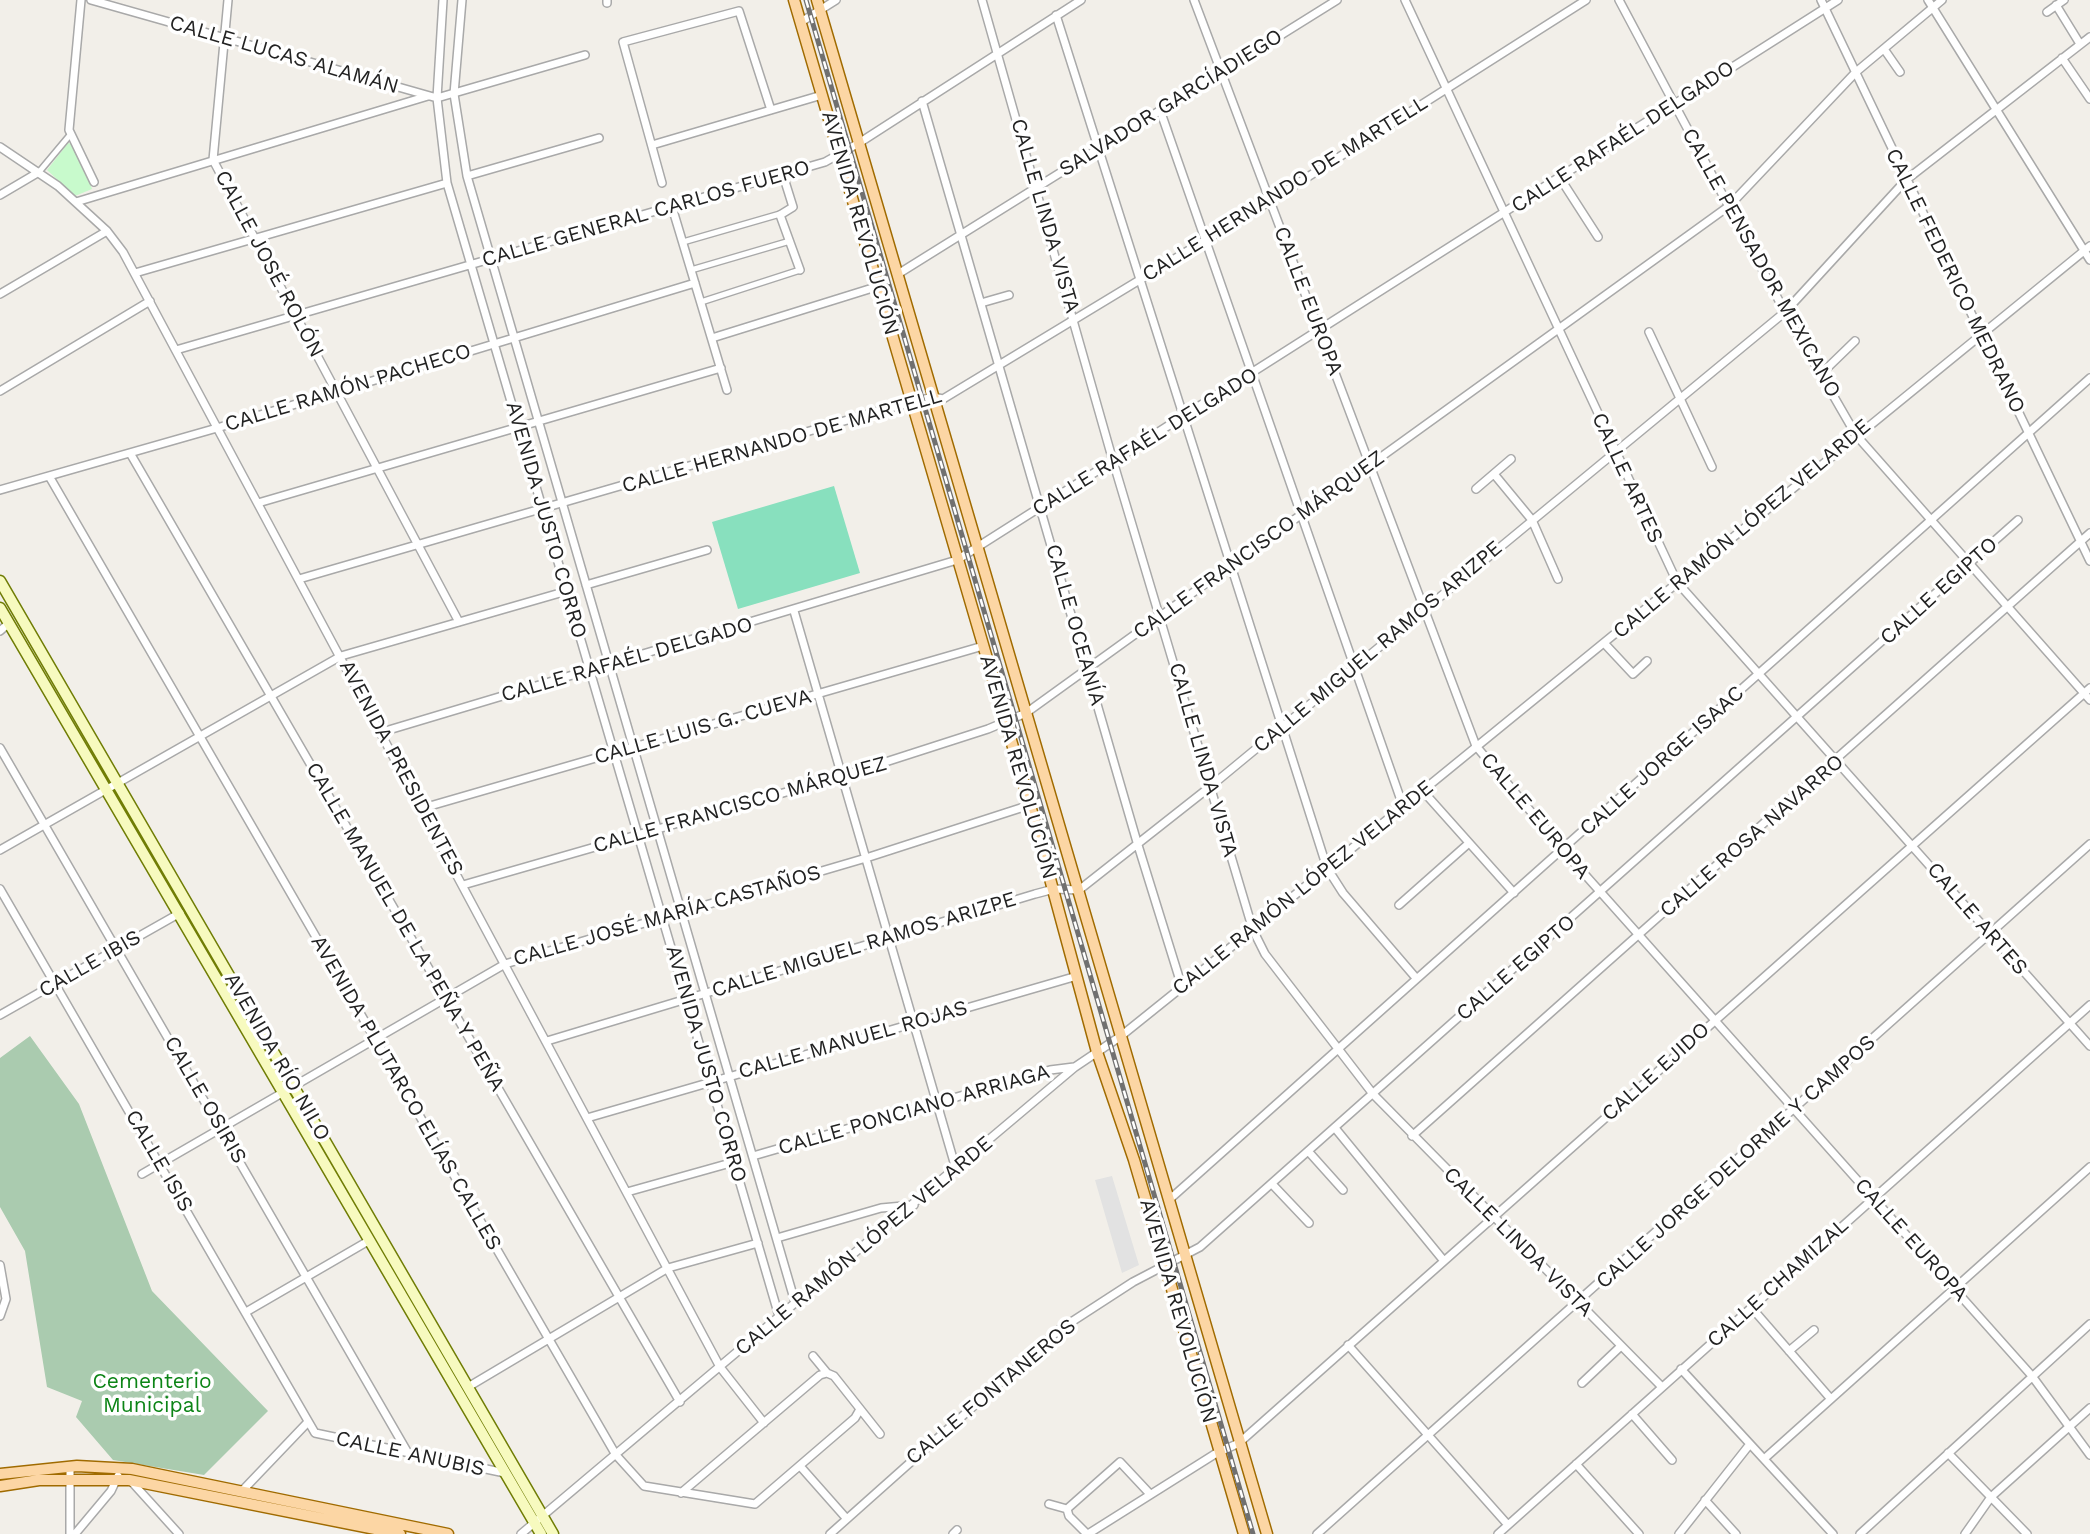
<!DOCTYPE html>
<html>
<head>
<meta charset="utf-8">
<style>
  body { margin:0 }
  canvas { display:block; background:#f2efe9 }
</style>
</head>
<body>
<canvas width="2090" height="1534"></canvas>
<script>
const ctx = document.querySelector('canvas').getContext('2d');
ctx.lineJoin = 'round';
function fillPath(path, color) { ctx.fillStyle = color; ctx.fill(path, 'evenodd'); }
const toPath = rows => new Path2D(rows.map(r => 'M' + r).join(''));
function strokePath(path, color, width, dash) { ctx.strokeStyle = color; ctx.lineWidth = width; ctx.lineCap = dash ? 'butt' : 'round'; ctx.setLineDash(dash || []); ctx.stroke(path); }
function drawText(font, color, halo, rows, align = 'center') {
  ctx.font = font + ' "Work Sans",sans-serif'; ctx.lineWidth = 7; ctx.setLineDash([]); ctx.textBaseline = 'middle'; ctx.strokeStyle = halo; ctx.fillStyle = color; for (const [text, x, y, turn = 0] of rows) {
    ctx.save(); ctx.translate(x, y); ctx.rotate((+turn || 0) * Math.PI / 180); ctx.textAlign = isNaN(turn) ? turn : align; if (halo) ctx.strokeText(text, 0, 0); ctx.fillText(text, 0, 0); ctx.restore();
  }
}
const cemetery = toPath([
  [30,1036,79,1104,152,1291,268,1411,204,1475,113,1460,76,1417,82,1401,47,1387,25,1251,0,1207,0,1058]
]);
const park = toPath([
  [68,143,75,145,92,189,75,196,47,170]
]);
const pitch = toPath([
  [834,486,860,573,738,609,712,522]
]);
const parking = toPath([
  [1112,1176,1139,1265,1122,1273,1095,1180]
]);
const pedestrian = toPath([
  [39,172,70,135],
  [683,242,780,214],
  [691,270,790,241],
  [701,302,800,270]
]);
const minor = toPath([
  [81,0,69,130,94,182],
  [91,0,437,98,585,55],
  [228,0,213,160,459,622],
  [443,0,437,98,447,183,779,1316],
  [462,0,454,94,467,176,795,1302],
  [607,0,607,3],
  [982,0,1113,461,1253,930,1265,954,1373,1094,1662,1387],
  [1194,0,1476,746,1563,850,2032,1376,2090,1455],
  [1405,0,1677,582,2090,1046],
  [1619,0,1785,312,1856,435,2090,700],
  [1821,0,2090,561],
  [1928,0,2090,260],
  [2056,5,2080,44],
  [2047,12,2064,0],
  [1056,15,1327,868,1343,893,1416,978],
  [801,22,836,0],
  [1884,49,1900,72],
  [2062,58,2090,99],
  [922,101,1137,842,1182,987],
  [1160,110,1403,806],
  [652,145,822,95],
  [0,147,58,186,107,231,123,252,720,1367,764,1423],
  [783,175,793,207,780,215,800,270],
  [467,176,599,138],
  [1560,178,1598,237],
  [662,183,623,42,739,11,771,110],
  [0,195,39,172],
  [76,202,428,96],
  [672,207,727,390],
  [135,273,447,183],
  [898,274,1337,0],
  [0,294,107,231],
  [981,303,1009,295],
  [1649,332,1712,467],
  [712,338,879,286],
  [176,350,825,162,859,143,1081,0],
  [1821,374,1855,341],
  [0,391,150,301],
  [130,453,680,1402],
  [1494,474,1532,520,1558,579],
  [49,476,616,1455,644,1486,755,1504,855,1418,859,1411],
  [1476,489,1511,459],
  [0,490,217,428,695,283],
  [258,503,721,368],
  [299,579,882,410,933,397,943,399,1270,201,1586,0],
  [586,585,707,550],
  [794,611,956,1169],
  [0,631,9,623],
  [1604,643,1633,674,1647,661],
  [382,732,957,560,1838,0],
  [0,748,408,1453],
  [1422,790,1514,893],
  [423,808,983,646],
  [0,850,341,656,567,591],
  [463,885,842,776,988,729,1026,713,1729,206,1856,72,1942,0],
  [0,889,315,1433,505,1473],
  [1399,905,1469,843],
  [0,1015,180,913],
  [547,1041,1035,894,1054,889,1079,890,1211,786,1785,312,1906,180,2090,37],
  [587,1118,1077,976],
  [1335,1128,1444,1261],
  [1412,1136,2090,533],
  [1308,1151,1343,1190],
  [753,1156,1050,1070,1074,1067],
  [142,1174,505,964,866,858,1030,805],
  [1272,1184,1309,1223],
  [627,1192,734,1162],
  [1170,1199,2090,378],
  [777,1238,881,1208,914,1205],
  [0,1265,6,1299,0,1316],
  [1751,1307,1830,1398],
  [246,1312,370,1240],
  [1348,1345,1508,1525],
  [1789,1351,1814,1330],
  [813,1356,827,1373,834,1376,880,1434],
  [1681,1369,1833,1534],
  [1582,1383,1621,1346],
  [468,1387,668,1268,758,1243],
  [1632,1414,1672,1460],
  [1948,1453,2027,1534],
  [1764,1459,2090,1167],
  [1576,1464,1639,1534],
  [70,1466,70,1534],
  [800,1466,846,1518],
  [130,1480,179,1534],
  [242,1491,307,1423],
  [681,1493,820,1375,827,1373],
  [1705,1500,1736,1534],
  [1049,1504,1067,1509],
  [1067,1509,1120,1462,1150,1494],
  [1067,1509,1069,1516,1087,1534],
  [75,1534,111,1491,118,1476],
  [521,1534,1075,1067,1121,1036,1182,987,2090,246],
  [830,1534,1059,1330,1133,1282,1200,1247,2018,520],
  [953,1534,957,1530],
  [1088,1534,1215,1454,1239,1443,2090,688],
  [1317,1534,2090,844],
  [1498,1534,2090,1005],
  [1679,1534,1750,1444],
  [1860,1534,2090,1324],
  [1965,1534,1991,1497,2090,1408]
]);
const secondary = toPath([
  [0,581,553,1534],
  [0,608,541,1534]
]);
const primary = toPath([
  [794,0,1030,805,1097,1052,1134,1160,1244,1534],
  [817,0,1267,1534],
  [0,1474,77,1466,132,1469,448,1534],
  [0,1486,39,1480,129,1480,400,1534]
]);
const rail = toPath([
  [806,0,1253,1534]
]);
const streetNames = [
  ["CALLE LUCAS ALAMÁN",284,55,16],
  ["SALVADOR GARCÍADIEGO",1171,103,-32],
  ["CALLE RAFAÉL DELGADO",1623,137,-33],
  ["CALLE HERNANDO DE MARTELL",1285,189,-32],
  ["CALLE GENERAL CARLOS FUERO",646,214,-16],
  ["CALLE LINDA VISTA",1045,216,74],
  ["AVENIDA REVOLUCIÓN",860,223,74],
  ["CALLE PENSADOR MEXICANO",1761,263,61],
  ["CALLE JOSÉ ROLÓN",269,264,62],
  ["CALLE FEDERICO MEDRANO",1955,281,64],
  ["CALLE EUROPA",1308,301,69],
  ["CALLE RAMÓN PACHECO",348,388,-17],
  ["CALLE HERNANDO DE MARTELL",782,441,-16],
  ["CALLE RAFAÉL DELGADO",1145,442,-32],
  ["CALLE ARTES",1627,478,65],
  ["AVENIDA JUSTO CORRO",546,520,74],
  ["CALLE RAMÓN LÓPEZ VELARDE",1742,529,-40],
  ["CALLE FRANCISCO MÁRQUEZ",1259,545,-36],
  ["CALLE EGIPTO",1939,591,-42],
  ["CALLE OCEANÍA",1075,625,74],
  ["CALLE MIGUEL RAMOS ARIZPE",1378,647,-40],
  ["CALLE RAFAÉL DELGADO",627,660,-16],
  ["CALLE LUIS G. CUEVA",703,727,-16],
  ["CALLE LINDA VISTA",1203,760,74],
  ["CALLE JORGE ISAAC",1662,761,-42],
  ["AVENIDA REVOLUCIÓN",1018,767,74],
  ["AVENIDA PRESIDENTES",401,768,62],
  ["CALLE FRANCISCO MÁRQUEZ",740,805,-16],
  ["CALLE EUROPA",1535,816,50],
  ["CALLE ROSA NAVARRO",1752,836,-41],
  ["CALLE RAMÓN LÓPEZ VELARDE",1303,888,-39],
  ["CALLE JOSÉ MARÍA CASTAÑOS",667,916,-16],
  ["CALLE ARTES",1977,919,49],
  ["CALLE MANUEL DE LA PEÑA Y PEÑA",405,927,60],
  ["CALLE MIGUEL RAMOS ARIZPE",864,945,-17],
  ["CALLE IBIS",90,964,-30],
  ["CALLE EGIPTO",1516,968,-41],
  ["CALLE MANUEL ROJAS",853,1040,-16],
  ["AVENIDA RÍO NILO",277,1057,60],
  ["AVENIDA JUSTO CORRO",706,1064,74],
  ["CALLE EJIDO",1656,1072,-42],
  ["AVENIDA PLUTARCO ELÍAS CALLES",406,1093,60],
  ["CALLE OSIRIS",205,1100,60],
  ["CALLE PONCIANO ARRIAGA",914,1110,-16],
  ["CALLE ISIS",159,1161,60],
  ["CALLE JORGE DELORME Y CAMPOS",1736,1162,-42],
  ["CALLE EUROPA",1911,1240,48],
  ["CALLE LINDA VISTA",1518,1242,45],
  ["CALLE RAMÓN LÓPEZ VELARDE",864,1246,-40],
  ["CALLE CHAMIZAL",1778,1283,-42],
  ["AVENIDA REVOLUCIÓN",1178,1311,74],
  ["CALLE FONTANEROS",991,1392,-40],
  ["CALLE ANUBIS",410,1454,12]
];
const parkNames = [
  ["Cementerio",152,1382],
  ["Municipal",152,1406]
];
fillPath(cemetery, '#aacbaf');
fillPath(park, '#c8facc');
fillPath(pitch, '#88e0be');
fillPath(parking, '#e2e2e2');
strokePath(pedestrian, '#a9a9a9', 8);
strokePath(minor, '#a9a9a9', 10);
strokePath(secondary, '#707d05', 13);
strokePath(primary, '#a06b00', 13);
strokePath(pedestrian, '#fff', 5);
strokePath(minor, '#fff', 7);
strokePath(secondary, '#f7fabf', 10);
strokePath(primary, '#fcd6a4', 10);
strokePath(rail, '#707070', 5);
strokePath(rail, '#fff', 2.5, [8]);
drawText('21px', '#222', '#fff', streetNames);
drawText('21px', '#0c8416', '#fff', parkNames);
</script>
</body>
</html>
